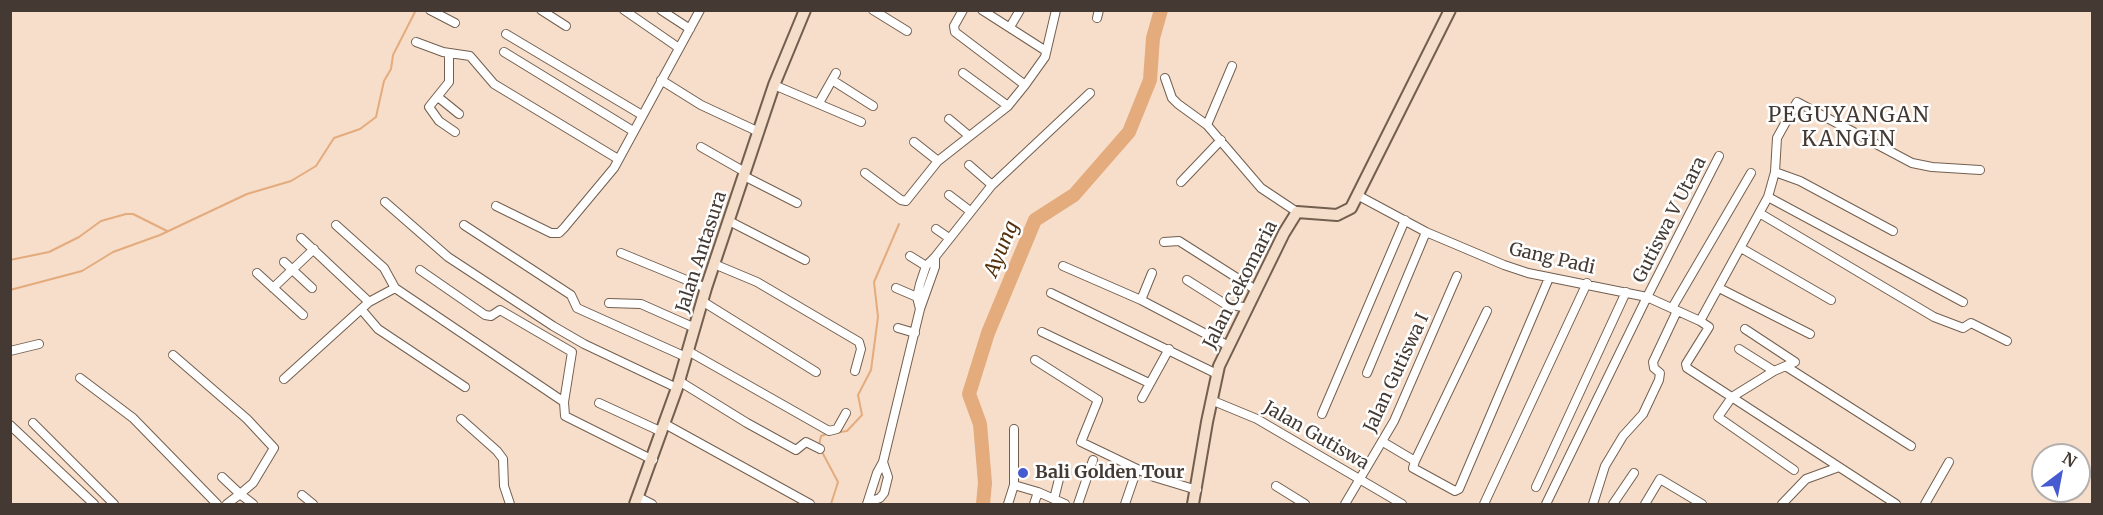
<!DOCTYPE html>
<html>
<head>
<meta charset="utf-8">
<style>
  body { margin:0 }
  #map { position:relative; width:2103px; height:515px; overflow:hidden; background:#f6decb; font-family:Merriweather,serif }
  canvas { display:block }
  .frame { position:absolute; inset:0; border:12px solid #443a33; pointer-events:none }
  .north { position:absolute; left:2031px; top:443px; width:60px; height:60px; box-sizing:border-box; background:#fff; border:2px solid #b4b0ad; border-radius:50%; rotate:32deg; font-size:16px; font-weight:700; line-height:24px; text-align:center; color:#443a33 }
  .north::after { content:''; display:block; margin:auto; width:21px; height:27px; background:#465bcf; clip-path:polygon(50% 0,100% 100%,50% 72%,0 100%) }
</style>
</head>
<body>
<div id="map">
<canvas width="2103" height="515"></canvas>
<div class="frame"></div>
<div class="north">N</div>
</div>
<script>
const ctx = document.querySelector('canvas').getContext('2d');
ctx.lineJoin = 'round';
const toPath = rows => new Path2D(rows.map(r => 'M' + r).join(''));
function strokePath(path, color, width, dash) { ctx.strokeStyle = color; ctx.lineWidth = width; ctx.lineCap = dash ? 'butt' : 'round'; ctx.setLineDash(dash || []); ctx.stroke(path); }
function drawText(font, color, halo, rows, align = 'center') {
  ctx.font = font + ' Merriweather,serif'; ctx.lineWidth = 5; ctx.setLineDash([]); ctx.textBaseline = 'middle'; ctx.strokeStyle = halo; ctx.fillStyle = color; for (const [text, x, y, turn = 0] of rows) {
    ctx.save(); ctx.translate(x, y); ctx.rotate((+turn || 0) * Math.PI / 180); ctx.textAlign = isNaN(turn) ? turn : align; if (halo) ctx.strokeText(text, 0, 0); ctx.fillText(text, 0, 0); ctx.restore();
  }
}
const stream = toPath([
  [10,260,49,252,79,237,101,221,126,214,133,214,167,231],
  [10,290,82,271,113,252,160,235,247,194,291,181,316,166,334,138,360,129,376,117,384,81,391,69,393,55,416,10],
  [834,433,847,431,862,415,858,395,871,370,878,317,874,282,899,224],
  [819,445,821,436,829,433],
  [821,450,838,482,831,504]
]);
const river = toPath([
  [983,504,985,483,980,424,969,394,988,333,1035,220,1074,195,1129,132,1150,80,1153,38,1161,10]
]);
const street = toPath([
  [430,10,455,23],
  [541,10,566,26],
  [624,10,679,48],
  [661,10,690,29],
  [873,10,907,31],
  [963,10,954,26,955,32,1025,85],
  [982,10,1046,51],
  [1097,18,1099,10],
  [1010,27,1020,10],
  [506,34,642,115],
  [416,42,443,52,470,56,494,84,618,159],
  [504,52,633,131],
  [449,53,449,82,429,107,439,121,455,132],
  [963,73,1008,106],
  [1165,78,1172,98,1178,104,1207,125,1261,188,1297,212],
  [661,80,701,105,759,132],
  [832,80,873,106],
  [774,85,861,122],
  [438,97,459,114],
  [819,103,836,73],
  [949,119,968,135],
  [1207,125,1232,66],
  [914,142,938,161],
  [701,147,745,172],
  [969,165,992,185],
  [1775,172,1800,181,1893,231],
  [865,173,901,200,906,201,938,161,1008,106,1025,85,1045,57,1056,10],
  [744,176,797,203],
  [1181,182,1221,140],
  [949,195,970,211],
  [1359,196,1426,232,1504,265,1528,273,1647,297,1700,321,1709,327,1686,364,1687,368,1896,504],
  [1768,197,1963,302],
  [385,202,448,257,553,326,584,344,677,388],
  [496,206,551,233,559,233,564,228,614,168,700,10],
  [1761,214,1934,317,1963,328,1971,323,2007,341],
  [729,221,805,260],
  [336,225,384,268,395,288,564,402],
  [464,225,571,295,577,308,686,357],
  [936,229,949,238],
  [301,238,369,302],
  [1164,242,1179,241,1256,290],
  [1741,248,1831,300],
  [621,253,706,288],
  [910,256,926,266],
  [284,262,312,288],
  [714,264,757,282,859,342,861,349,855,371],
  [1063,266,1141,300,1227,345],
  [420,270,485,315,491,316,500,310,572,352,564,402,565,416,653,460],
  [257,273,303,315],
  [1187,280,1225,304,1243,307],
  [273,288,314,249],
  [896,288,917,297],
  [1719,288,1810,334],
  [1051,293,1217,374],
  [1141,300,1152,273],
  [702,301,816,372],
  [609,303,641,304,695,328],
  [1672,308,1751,173],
  [361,309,378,329,465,387],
  [920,309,917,297,920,284,926,266,935,257],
  [1700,321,1768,197,1775,172,1777,138,1797,102,1912,163,1932,167,1980,170],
  [898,328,915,333],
  [1745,329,1795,362,1774,371,1732,397,1718,417,1794,470],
  [1042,332,1149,383],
  [1739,349,1774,371],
  [10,351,39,344],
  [688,351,829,431,837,429,846,413],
  [173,355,247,419,274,448,253,483,240,494,253,504],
  [1035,360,1098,400,1081,442,1154,477,1197,490],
  [1787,367,1911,446],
  [1367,373,1426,232],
  [80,378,133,418,217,504],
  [284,379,369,302,395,288],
  [679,381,747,423,796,450,806,442,820,449],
  [1142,398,1169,349],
  [1211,400,1257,419,1402,504],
  [599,403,662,432],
  [1322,414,1405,220],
  [461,419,497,451,503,459,504,486,510,504],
  [33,423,114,504],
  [665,424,810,504],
  [10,425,94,504],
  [1383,442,1415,461,1413,468,1455,491,1459,489,1549,278],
  [1415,461,1487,311],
  [222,477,240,494,227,504],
  [1014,485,1038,492,1065,504],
  [1276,486,1305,504],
  [1536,487,1626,292],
  [302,495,313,504],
  [638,497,652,504],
  [1054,499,1062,467],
  [869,502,880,498,884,493,888,477,883,462],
  [867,504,877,473,883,462,920,309,935,267,935,257,992,185,1090,93],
  [1008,504,1014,485,1014,429],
  [1034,504,1038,492],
  [1078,504,1093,460],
  [1125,504,1137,469],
  [1345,504,1394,421,1457,276],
  [1484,504,1587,283],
  [1546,504,1647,297,1719,156],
  [1593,504,1605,466,1623,436,1643,414,1659,380,1660,373,1654,368,1653,362,1677,311],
  [1613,504,1634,473],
  [1645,504,1660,479,1702,504],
  [1782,504,1806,479,1839,467],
  [1925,504,1949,462]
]);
const secondary = toPath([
  [635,504,677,388,706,288,774,85,805,10],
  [1193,504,1207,422,1219,366,1284,233,1297,212,1337,215,1351,208,1450,10]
]);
const markers = [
  [1023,473,6,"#465bcf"]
];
const streetNames = [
  ["Gutiswa V Utara",1670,220,-63],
  ["Jalan Antasura",702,252,-72],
  ["Gang Padi",1552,259,13],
  ["Jalan Cekomaria",1241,285,-63],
  ["Jalan Gutiswa I",1397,373,-65],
  ["Jalan Gutiswa",1316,436,30]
];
const poiNames = [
  ["Bali Golden Tour",1035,473]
];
const waterNames = [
  ["Ayung",1002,249,-67]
];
const quarterNames = [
  ["PEGUYANGAN",1849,116],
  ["KANGIN",1849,140]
];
strokePath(stream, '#e4ab7c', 2);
strokePath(river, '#e4ab7c', 14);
strokePath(street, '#735f4f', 10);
strokePath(secondary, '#735f4f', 14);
strokePath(street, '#fff', 8);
strokePath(secondary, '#f5dec9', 10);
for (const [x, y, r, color] of markers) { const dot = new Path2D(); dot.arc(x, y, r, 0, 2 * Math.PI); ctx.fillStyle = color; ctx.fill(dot); strokePath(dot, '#fff', 2); }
drawText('18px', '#443a33', '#fff', streetNames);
drawText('bold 18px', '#443a33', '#fff', poiNames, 'left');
drawText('italic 20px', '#542f09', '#fff', waterNames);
ctx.letterSpacing = '1.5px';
drawText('21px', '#443a33', '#fff', quarterNames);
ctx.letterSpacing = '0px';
</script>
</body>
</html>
